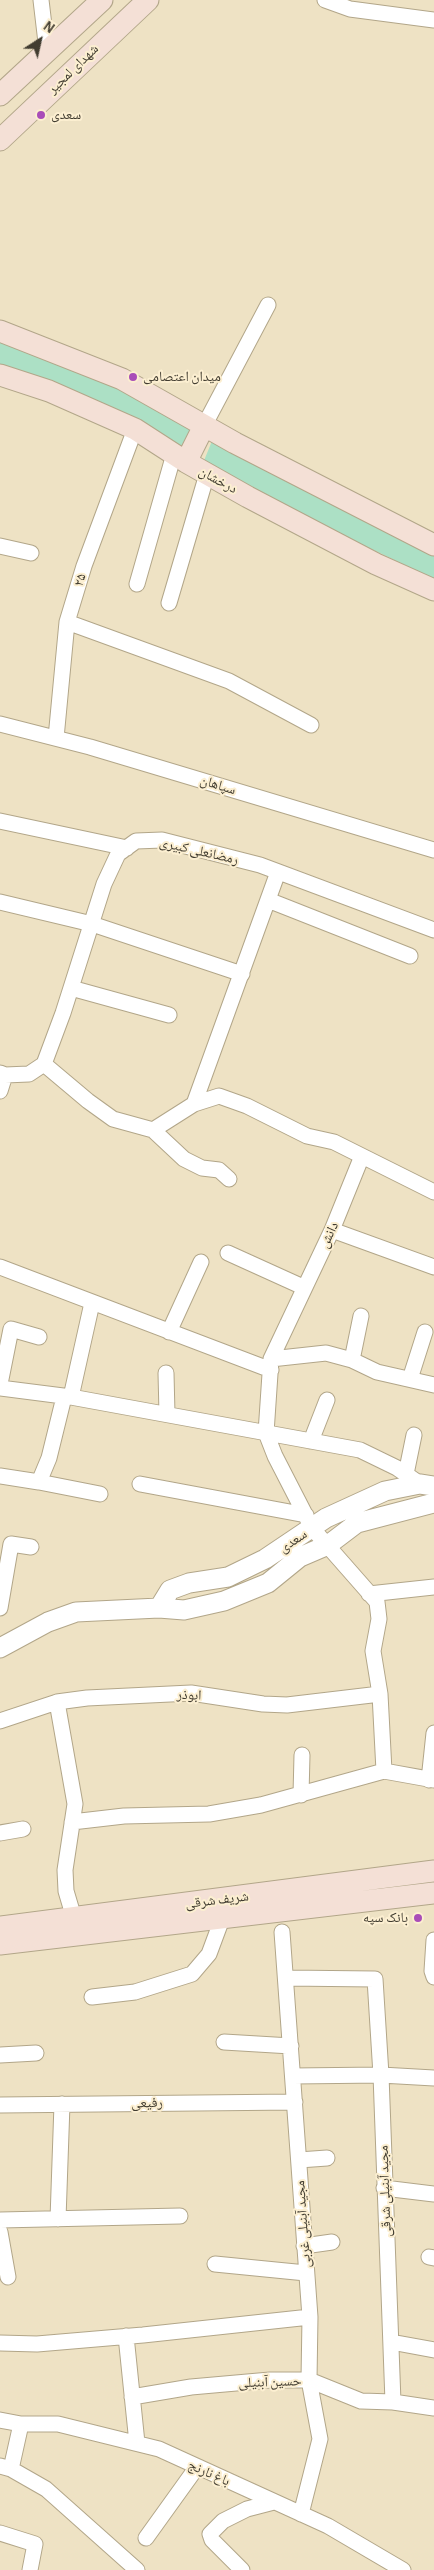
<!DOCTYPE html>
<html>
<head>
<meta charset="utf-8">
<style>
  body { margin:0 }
  #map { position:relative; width:434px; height:2570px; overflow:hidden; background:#eee2c4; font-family:"Alegreya Sans",sans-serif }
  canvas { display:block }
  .north { position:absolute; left:15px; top:15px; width:50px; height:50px; -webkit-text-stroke:4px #fcefd1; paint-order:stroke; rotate:35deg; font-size:14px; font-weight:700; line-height:20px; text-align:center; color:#413c30 }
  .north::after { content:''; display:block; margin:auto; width:18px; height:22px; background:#413c30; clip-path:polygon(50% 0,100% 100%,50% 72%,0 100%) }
</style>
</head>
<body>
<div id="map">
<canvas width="434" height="2570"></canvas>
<div class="north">N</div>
</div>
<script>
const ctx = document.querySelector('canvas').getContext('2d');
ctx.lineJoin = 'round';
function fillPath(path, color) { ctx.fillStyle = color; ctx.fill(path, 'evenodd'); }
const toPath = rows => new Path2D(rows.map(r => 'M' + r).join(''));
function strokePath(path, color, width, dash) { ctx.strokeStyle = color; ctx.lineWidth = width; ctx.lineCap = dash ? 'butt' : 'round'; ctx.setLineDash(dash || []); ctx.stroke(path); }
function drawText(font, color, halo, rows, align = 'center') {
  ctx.font = font + ' "Alegreya Sans","Noto Naskh Arabic",sans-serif'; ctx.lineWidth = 4; ctx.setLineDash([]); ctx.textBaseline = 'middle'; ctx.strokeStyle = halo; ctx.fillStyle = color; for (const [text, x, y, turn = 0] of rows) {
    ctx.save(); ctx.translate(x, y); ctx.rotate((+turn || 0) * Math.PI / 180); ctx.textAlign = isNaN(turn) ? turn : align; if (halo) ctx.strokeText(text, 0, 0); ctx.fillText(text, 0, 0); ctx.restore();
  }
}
const green = toPath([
  [0,341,101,379,192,431,178,450,0,366],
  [212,441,434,552,434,579,265,498,203,463]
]);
const minor = toPath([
  [41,0,47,51],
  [325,0,350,9,434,20],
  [204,426,268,305],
  [0,546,31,553],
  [137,584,174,454],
  [169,603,207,474],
  [67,622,229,681,311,725],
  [0,724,90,747,434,850],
  [56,738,67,622,84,566,135,429],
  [0,821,127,848],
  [268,900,410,956],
  [0,902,92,924,242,974],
  [71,988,169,1015],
  [44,1064,63,1013,104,884,118,854,136,841,162,840,260,865,434,930],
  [0,1073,5,1075,29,1074,44,1064,88,1101,113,1119,153,1130,184,1159,202,1168,219,1170,229,1179],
  [0,1091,5,1075],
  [194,1104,278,872],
  [153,1130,194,1104,219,1096,247,1106,307,1136,334,1142,362,1156,332,1230,271,1359,266,1433,275,1456,312,1528,377,1602,379,1619,373,1651,380,1694,384,1771],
  [362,1156,434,1192],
  [332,1230,434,1267],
  [228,1253,303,1287],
  [0,1267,271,1370],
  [169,1332,201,1262],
  [271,1359,326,1353,352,1360,377,1372,434,1385],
  [352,1360,361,1316],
  [166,1373,167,1414],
  [410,1379,425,1332],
  [0,1384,11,1329,39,1337],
  [0,1388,71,1397,360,1450,397,1468,420,1484],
  [71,1397,92,1303],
  [311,1441,327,1400],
  [406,1474,414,1435],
  [0,1476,39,1482,49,1458,64,1397],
  [39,1482,100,1494],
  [140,1484,306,1515],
  [369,1594,434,1587],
  [0,1608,11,1544,31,1547],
  [57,1702,75,1804,65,1870,66,1891,74,1918],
  [0,1721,57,1702,87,1698,191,1693,263,1704,287,1705,380,1694],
  [429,1780,434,1733],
  [301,1795,302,1755],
  [72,1822,124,1816,209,1814,261,1805,384,1771,434,1780],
  [0,1833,23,1829],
  [282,1932,310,2317,309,2380,320,2439,301,2514],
  [434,1940,432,1971,434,1977],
  [286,1978,375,1979,381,2075,393,2402],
  [92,1997,135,1992,192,1974,209,1954,222,1919],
  [224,2042,291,2046],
  [0,2055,36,2053],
  [293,2076,381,2075,434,2078],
  [0,2105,295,2102],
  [299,2160,327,2158],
  [384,2188,434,2194],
  [58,2219,62,2104],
  [0,2220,180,2216],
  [0,2232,8,2277],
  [304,2246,332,2242],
  [429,2257,434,2258],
  [215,2264,306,2273],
  [126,2336,137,2443],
  [391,2342,434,2350],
  [0,2343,37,2344,143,2335,310,2317],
  [132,2397,191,2387,270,2380,309,2380,361,2401,393,2402,434,2408],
  [0,2420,21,2424,58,2424,159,2449,328,2526,403,2570],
  [0,2466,11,2469,46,2489,137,2570],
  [11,2469,21,2424],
  [0,2533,35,2544,30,2570],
  [146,2538,197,2467],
  [242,2570,212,2540,210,2534,223,2521,247,2509,274,2502]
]);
const tertiary = toPath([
  [159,1608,170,1590,189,1583,228,1577,265,1559,326,1518,385,1491,420,1484,434,1486],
  [0,1648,48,1622,76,1612,159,1608,184,1610,224,1601,268,1583,300,1557,328,1545,357,1523,434,1503]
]);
const secondary = toPath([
  [0,95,102,0],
  [0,140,148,0],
  [0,331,122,379,235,443,434,545],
  [0,375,49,391,135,429,186,462,248,497,376,564,434,590],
  [186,462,204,426],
  [0,1927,434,1871],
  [0,1944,434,1893]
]);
const markers = [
  [41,115,5,"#a94db8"],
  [133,377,5,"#a94db8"],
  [418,1918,5,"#a94db8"]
];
const streetNames = [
  ["شهدای لمجیر",73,69,-44],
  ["درخشان",218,480,29],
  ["۲۵",80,580,-73],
  ["سپاهان",218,785,17],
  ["رمضانعلی کبیری",199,851,13],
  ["دانش",329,1235,-65],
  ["سعدی",293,1541,-34],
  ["ابوذر",189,1695,2],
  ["شریف شرقی",217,1900,-7],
  ["رفیعی",147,2103,-1],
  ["مجید آبنیلی شرقی",385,2191,-92],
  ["مجید آبنیلی غربی",303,2224,-94],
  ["حسین آبنیلی",270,2382,-2],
  ["باغ نارنج",209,2473,24]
];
const poiNames = [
  ["سعدی",51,115],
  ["میدان اعتصامی",143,377],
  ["بانک سپه",408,1918,"right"]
];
fillPath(green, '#ace0c5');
strokePath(minor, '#b2a689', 17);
strokePath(tertiary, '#b2a689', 21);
strokePath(secondary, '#b2a689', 23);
strokePath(minor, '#fff', 15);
strokePath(tertiary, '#fff', 19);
strokePath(secondary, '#f4e0d6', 21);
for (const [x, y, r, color] of markers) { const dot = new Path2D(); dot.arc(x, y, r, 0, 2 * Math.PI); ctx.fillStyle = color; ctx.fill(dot); strokePath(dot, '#fcefd1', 2); }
drawText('14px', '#413c30', '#fcefd1', streetNames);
drawText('14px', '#413c30', '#fcefd1', poiNames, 'left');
</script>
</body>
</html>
